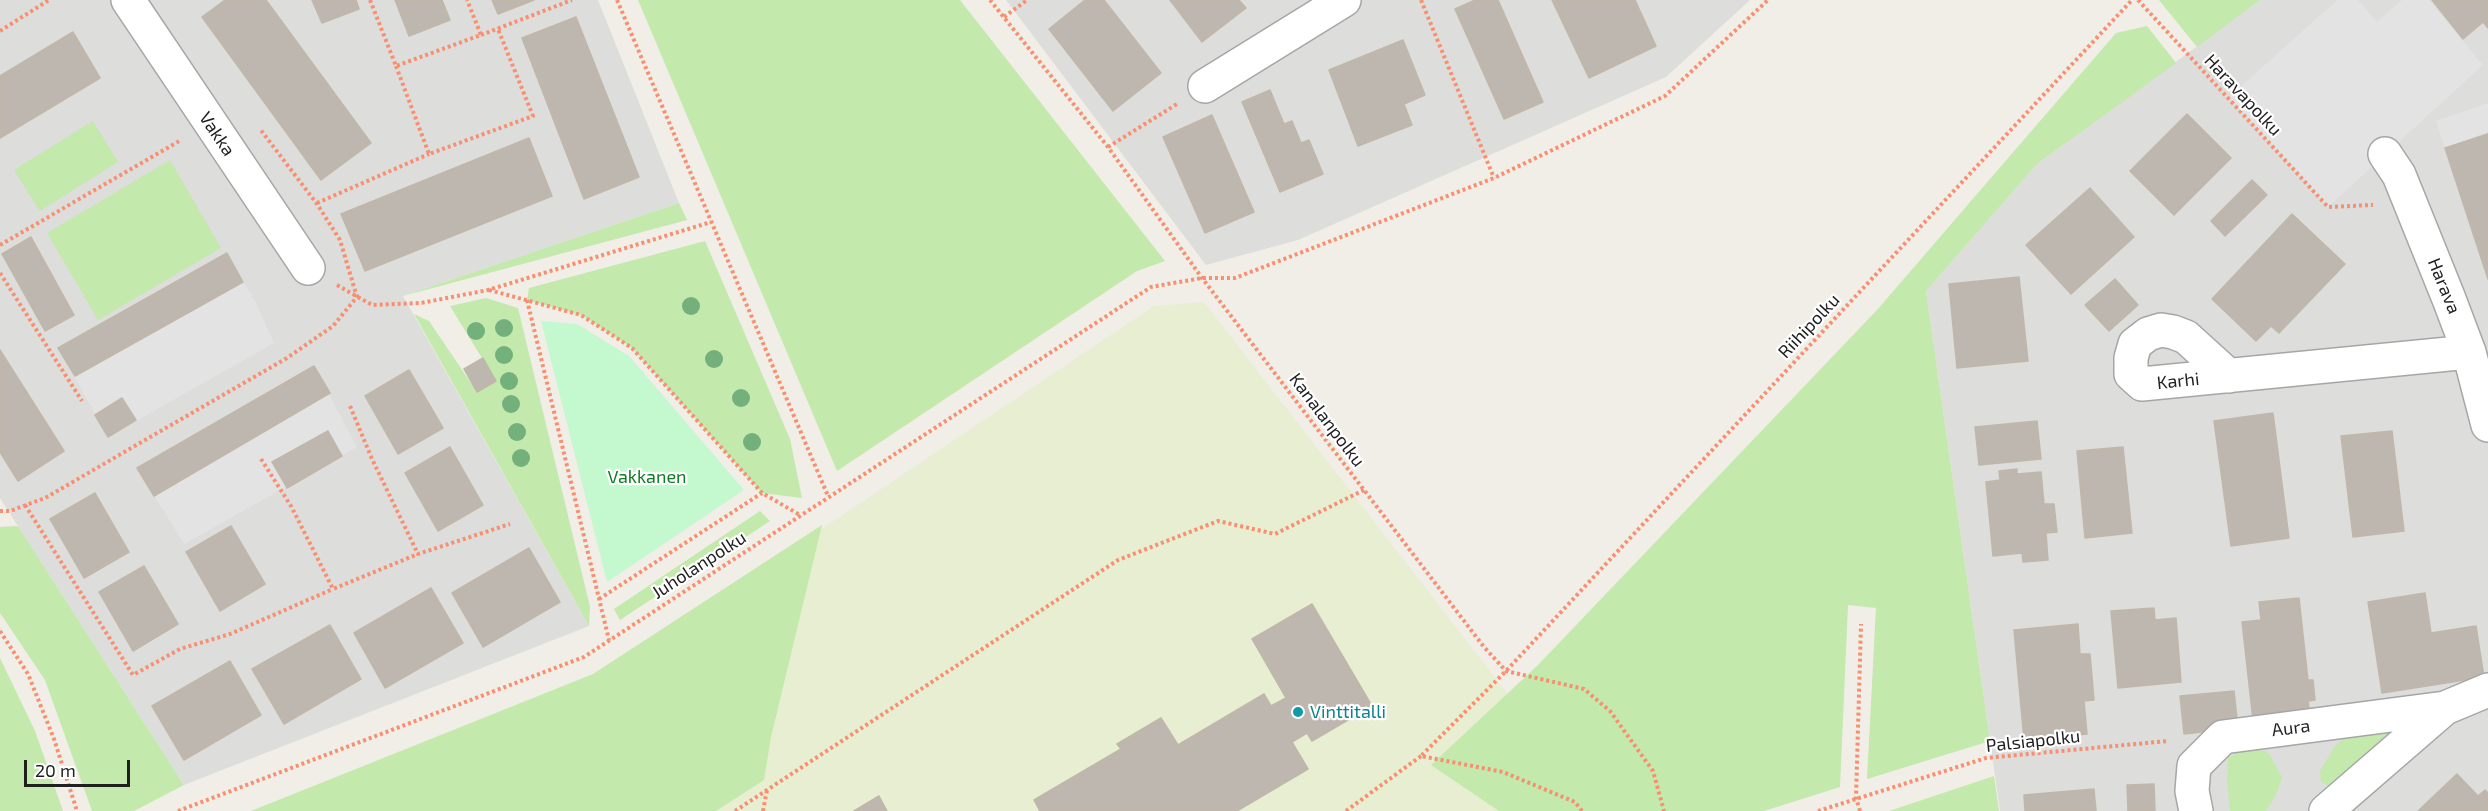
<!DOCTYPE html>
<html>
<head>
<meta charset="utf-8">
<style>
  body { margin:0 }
  #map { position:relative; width:2488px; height:811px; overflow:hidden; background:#f0eee6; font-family:"Exo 2",sans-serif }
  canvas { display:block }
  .scale { position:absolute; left:24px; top:760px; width:106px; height:27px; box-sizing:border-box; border:3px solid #1f1f1f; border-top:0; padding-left:8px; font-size:18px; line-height:21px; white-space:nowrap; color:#1f1f1f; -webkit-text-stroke:4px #fff; paint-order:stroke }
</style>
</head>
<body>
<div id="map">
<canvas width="2488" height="811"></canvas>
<div class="scale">20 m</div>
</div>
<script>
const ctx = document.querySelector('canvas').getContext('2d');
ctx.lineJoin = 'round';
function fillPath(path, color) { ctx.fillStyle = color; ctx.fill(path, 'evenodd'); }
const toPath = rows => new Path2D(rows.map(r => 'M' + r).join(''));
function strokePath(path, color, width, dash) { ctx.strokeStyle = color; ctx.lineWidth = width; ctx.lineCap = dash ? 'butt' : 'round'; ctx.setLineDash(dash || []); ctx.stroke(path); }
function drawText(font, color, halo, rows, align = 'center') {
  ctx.font = font + ' "Exo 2",sans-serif'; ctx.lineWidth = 4.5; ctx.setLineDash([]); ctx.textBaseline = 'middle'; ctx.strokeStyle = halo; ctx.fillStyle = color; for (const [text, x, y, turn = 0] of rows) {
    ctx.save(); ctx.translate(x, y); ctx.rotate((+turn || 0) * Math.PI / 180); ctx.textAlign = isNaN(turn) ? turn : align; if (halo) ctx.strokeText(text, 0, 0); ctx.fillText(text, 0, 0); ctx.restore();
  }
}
const residential = toPath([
  [0,0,598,0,679,203,403,296,589,626,184,785,0,498],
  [1006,0,1750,0,1666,77,1298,240,1206,265],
  [2260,0,2488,0,2488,811,2000,811,1926,291,2037,164]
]);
const farmland = toPath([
  [1204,302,1507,693,1539,811,515,811,820,530,1154,306]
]);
const grass = toPath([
  [638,0,960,0,1165,261,1137,271,837,471],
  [2159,0,2260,0,2197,47],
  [2147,26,2176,63,2037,164,1926,291,1990,741,1867,779,1876,608,1848,605,1840,787,1764,811,1499,811,1431,765,1538,665,1877,310,2116,33],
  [93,121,118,162,40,211,14,170],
  [170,160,221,248,98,320,47,233],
  [679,203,687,220,403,296],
  [705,241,790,439,802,498,762,493,632,348,581,315,527,300,529,288],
  [486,298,518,308,590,607,589,626,414,314,429,321,477,392,496,381,450,306],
  [760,511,770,521,620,620,614,609],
  [822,525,771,737,764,780,716,811,251,811,593,674],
  [18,526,184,785,134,811,92,811,45,680,0,613,0,527],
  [0,658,35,731,63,811,0,811],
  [2355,729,2394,730,2390,736,2339,783,2329,786,2321,782,2320,771,2335,746],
  [2254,747,2269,753,2282,777,2275,797,2266,811,2230,811,2227,781,2228,758,2240,751],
  [1994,776,1999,811,1889,811]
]);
const park = toPath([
  [541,321,577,324,629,356,744,490,607,582]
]);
const parking = toPath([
  [2337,0,2358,0,2377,22,2402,0,2429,0,2483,65,2328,207,2229,97],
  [2488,103,2488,132,2445,148,2436,121],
  [227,253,256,303,274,343,108,437,58,348],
  [314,366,357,447,184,544,137,468]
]);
const building = toPath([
  [225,0,266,0,371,143,321,180,202,17,225,0],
  [312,0,356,0,359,9,322,23,312,0],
  [395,0,442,0,450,20,409,36,395,0],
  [492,0,534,0,498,14,492,0],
  [1085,0,1104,0,1161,73,1113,111,1049,29,1085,0],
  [1170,0,1239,0,1246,8,1202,42,1170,0],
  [1475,0,1498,0,1543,102,1504,119,1455,9,1475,0],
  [1552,0,1635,0,1656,46,1589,78,1552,0],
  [2432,0,2488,0,2488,28,2483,22,2463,39,2432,0],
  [576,17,639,177,584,199,522,38,576,17],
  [73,32,100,78,0,138,0,76,73,32],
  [1403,40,1425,95,1404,104,1412,125,1358,146,1329,70,1403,40],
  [1270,90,1284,124,1292,121,1301,143,1309,140,1323,174,1280,192,1242,102,1270,90],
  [2187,114,2231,158,2174,215,2130,171,2187,114],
  [1212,115,1254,212,1205,233,1163,137,1212,115],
  [2488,134,2488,279,2445,148,2488,134],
  [529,138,552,196,365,271,341,214,529,138],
  [2252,180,2267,195,2225,236,2211,221,2252,180],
  [2090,188,2134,237,2071,294,2026,245,2090,188],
  [2292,214,2345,264,2279,333,2271,326,2256,341,2212,299,2292,214],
  [31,237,74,315,45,331,2,254,31,237],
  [227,253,243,282,75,376,58,348,227,253],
  [2019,277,2028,361,1957,368,1949,284,2019,277],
  [2115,279,2138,305,2109,331,2085,305,2115,279],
  [0,350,64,451,18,481,0,452,0,350],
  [483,358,496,381,477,392,464,369,483,358],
  [314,366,330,393,154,496,137,468,314,366],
  [409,370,443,428,398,454,365,396,409,370],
  [122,398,136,420,108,437,95,415,122,398],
  [2273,413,2289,538,2231,546,2214,421,2273,413],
  [2037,421,2041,459,1979,465,1975,427,2037,421],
  [328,431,342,456,287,488,272,462,328,431],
  [2392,431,2404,531,2353,537,2341,436,2392,431],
  [450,447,483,505,438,531,405,473,450,447],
  [2123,447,2132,533,2085,538,2077,451,2123,447],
  [2017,469,2017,474,2041,472,2044,504,2054,504,2057,532,2046,533,2048,560,2023,562,2022,553,1993,556,1986,482,2000,480,1999,471,2017,469],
  [95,493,129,552,84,578,50,519,95,493],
  [231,526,265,584,220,611,186,552,231,526],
  [529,548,560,602,483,647,452,593,529,548],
  [144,566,178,624,133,651,99,592,144,566],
  [431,588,463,643,385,688,354,633,431,588],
  [2425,593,2431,633,2476,626,2484,677,2382,693,2368,602,2425,593],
  [2299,598,2308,680,2313,680,2315,700,2308,701,2311,723,2254,729,2242,622,2261,620,2259,602,2299,598],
  [1312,604,1372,706,1312,741,1307,733,1292,742,1308,769,1237,811,1040,811,1034,800,1121,749,1117,744,1161,718,1178,745,1264,694,1271,706,1286,698,1252,639,1312,604],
  [2154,608,2155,620,2176,618,2181,682,2118,688,2111,611,2154,608],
  [2078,624,2080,654,2090,654,2094,700,2084,701,2087,734,2024,740,2014,630,2078,624],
  [330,625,361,679,284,724,252,669,330,625],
  [230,661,261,715,184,760,152,706,230,661],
  [2234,691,2238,728,2184,734,2180,696,2234,691],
  [2457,774,2478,796,2485,790,2488,793,2488,811,2418,811,2457,774],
  [2154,784,2155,811,2128,811,2127,785,2154,784],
  [2094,789,2096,811,2025,811,2024,795,2094,789],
  [879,796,887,811,854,811,879,796]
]);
const path = toPath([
  [370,0,396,66,481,35,467,0],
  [617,0,828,496],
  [990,0,1108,147,1202,278,1484,647,1506,671,1584,689,1610,711,1653,771,1664,811],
  [1421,0,1494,178],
  [2138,0,2328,207,2373,205],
  [1004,17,1027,0],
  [0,31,49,0],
  [481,35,572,0],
  [396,66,429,154,533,116,498,29],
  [1108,147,1177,104],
  [317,203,429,154],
  [0,245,181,140],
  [0,273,82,401],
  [337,285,372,305,421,303,488,290,711,222],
  [489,290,581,315,632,348,762,493,800,515],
  [527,300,609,640],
  [350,406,372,459,418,554,510,524],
  [261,459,291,506,333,589,418,554],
  [25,505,133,675,180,649,230,634,333,589],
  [0,511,10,511,45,498,287,358,333,326,357,297,340,240,317,204,260,129],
  [599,599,762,493],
  [0,631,28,674,54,739,77,811],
  [178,811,584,657,1151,287,1202,278,1235,278,1494,178,1665,96,1768,0],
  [735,811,1118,560,1218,521,1275,534,1364,490],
  [763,811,767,790],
  [1346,811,1421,756],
  [1582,811,1575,802,1503,772,1421,756,1506,671,2132,0],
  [1818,811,1986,758,2168,741],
  [1860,811,1856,798,1861,624]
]);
const street = toPath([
  [128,0,308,268],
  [1205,86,1344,0],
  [2385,154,2399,175,2449,299,2469,352,2488,425],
  [2229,376,2186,337,2173,332,2161,330,2148,334,2135,344,2131,358,2131,374,2142,384,2469,352],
  [2196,811,2192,791,2194,766,2223,737,2445,708,2488,690],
  [2326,811,2445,708]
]);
const trees = [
  [691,306],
  [504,328],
  [476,331],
  [504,355],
  [714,359],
  [509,381],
  [741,398],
  [511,404],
  [517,432],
  [752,442],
  [521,458]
];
const markers = [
  [1298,712,6,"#0f9aa8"]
];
const streetNames = [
  ["Haravapolku",2243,95,47],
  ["Vakka",217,134,56],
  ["Harava",2444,286,68],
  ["Riihipolku",1809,326,-47],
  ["Karhi",2178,381,-6],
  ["Kanalanpolku",1327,420,53],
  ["Juholanpolku",699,565,-33],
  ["Aura",2291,728,-7],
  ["Palsiapolku",2033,741,-6]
];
const parkNames = [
  ["Vakkanen",647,477]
];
const cultureNames = [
  ["Vinttitalli",1310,712]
];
fillPath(residential, '#dddddc');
fillPath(farmland, '#e8eed2');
fillPath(grass, '#c3e9ad');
fillPath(park, '#c4f8cf');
fillPath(parking, '#e3e3e3');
fillPath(building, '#bdb7af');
strokePath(building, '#c1b7a9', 1.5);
strokePath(street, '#a6a6a6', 36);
strokePath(path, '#f78f70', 4, [3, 3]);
strokePath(street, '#fff', 33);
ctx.fillStyle = '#74b07c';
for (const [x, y] of trees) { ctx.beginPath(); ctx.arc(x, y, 9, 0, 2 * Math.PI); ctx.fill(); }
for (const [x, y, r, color] of markers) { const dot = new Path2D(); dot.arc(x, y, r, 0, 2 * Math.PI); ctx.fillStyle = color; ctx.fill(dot); strokePath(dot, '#fff', 2); }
drawText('18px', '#1f1f1f', '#fff', streetNames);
drawText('18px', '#0e7d25', '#fff', parkNames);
drawText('18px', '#0d838f', '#fff', cultureNames, 'left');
</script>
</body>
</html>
